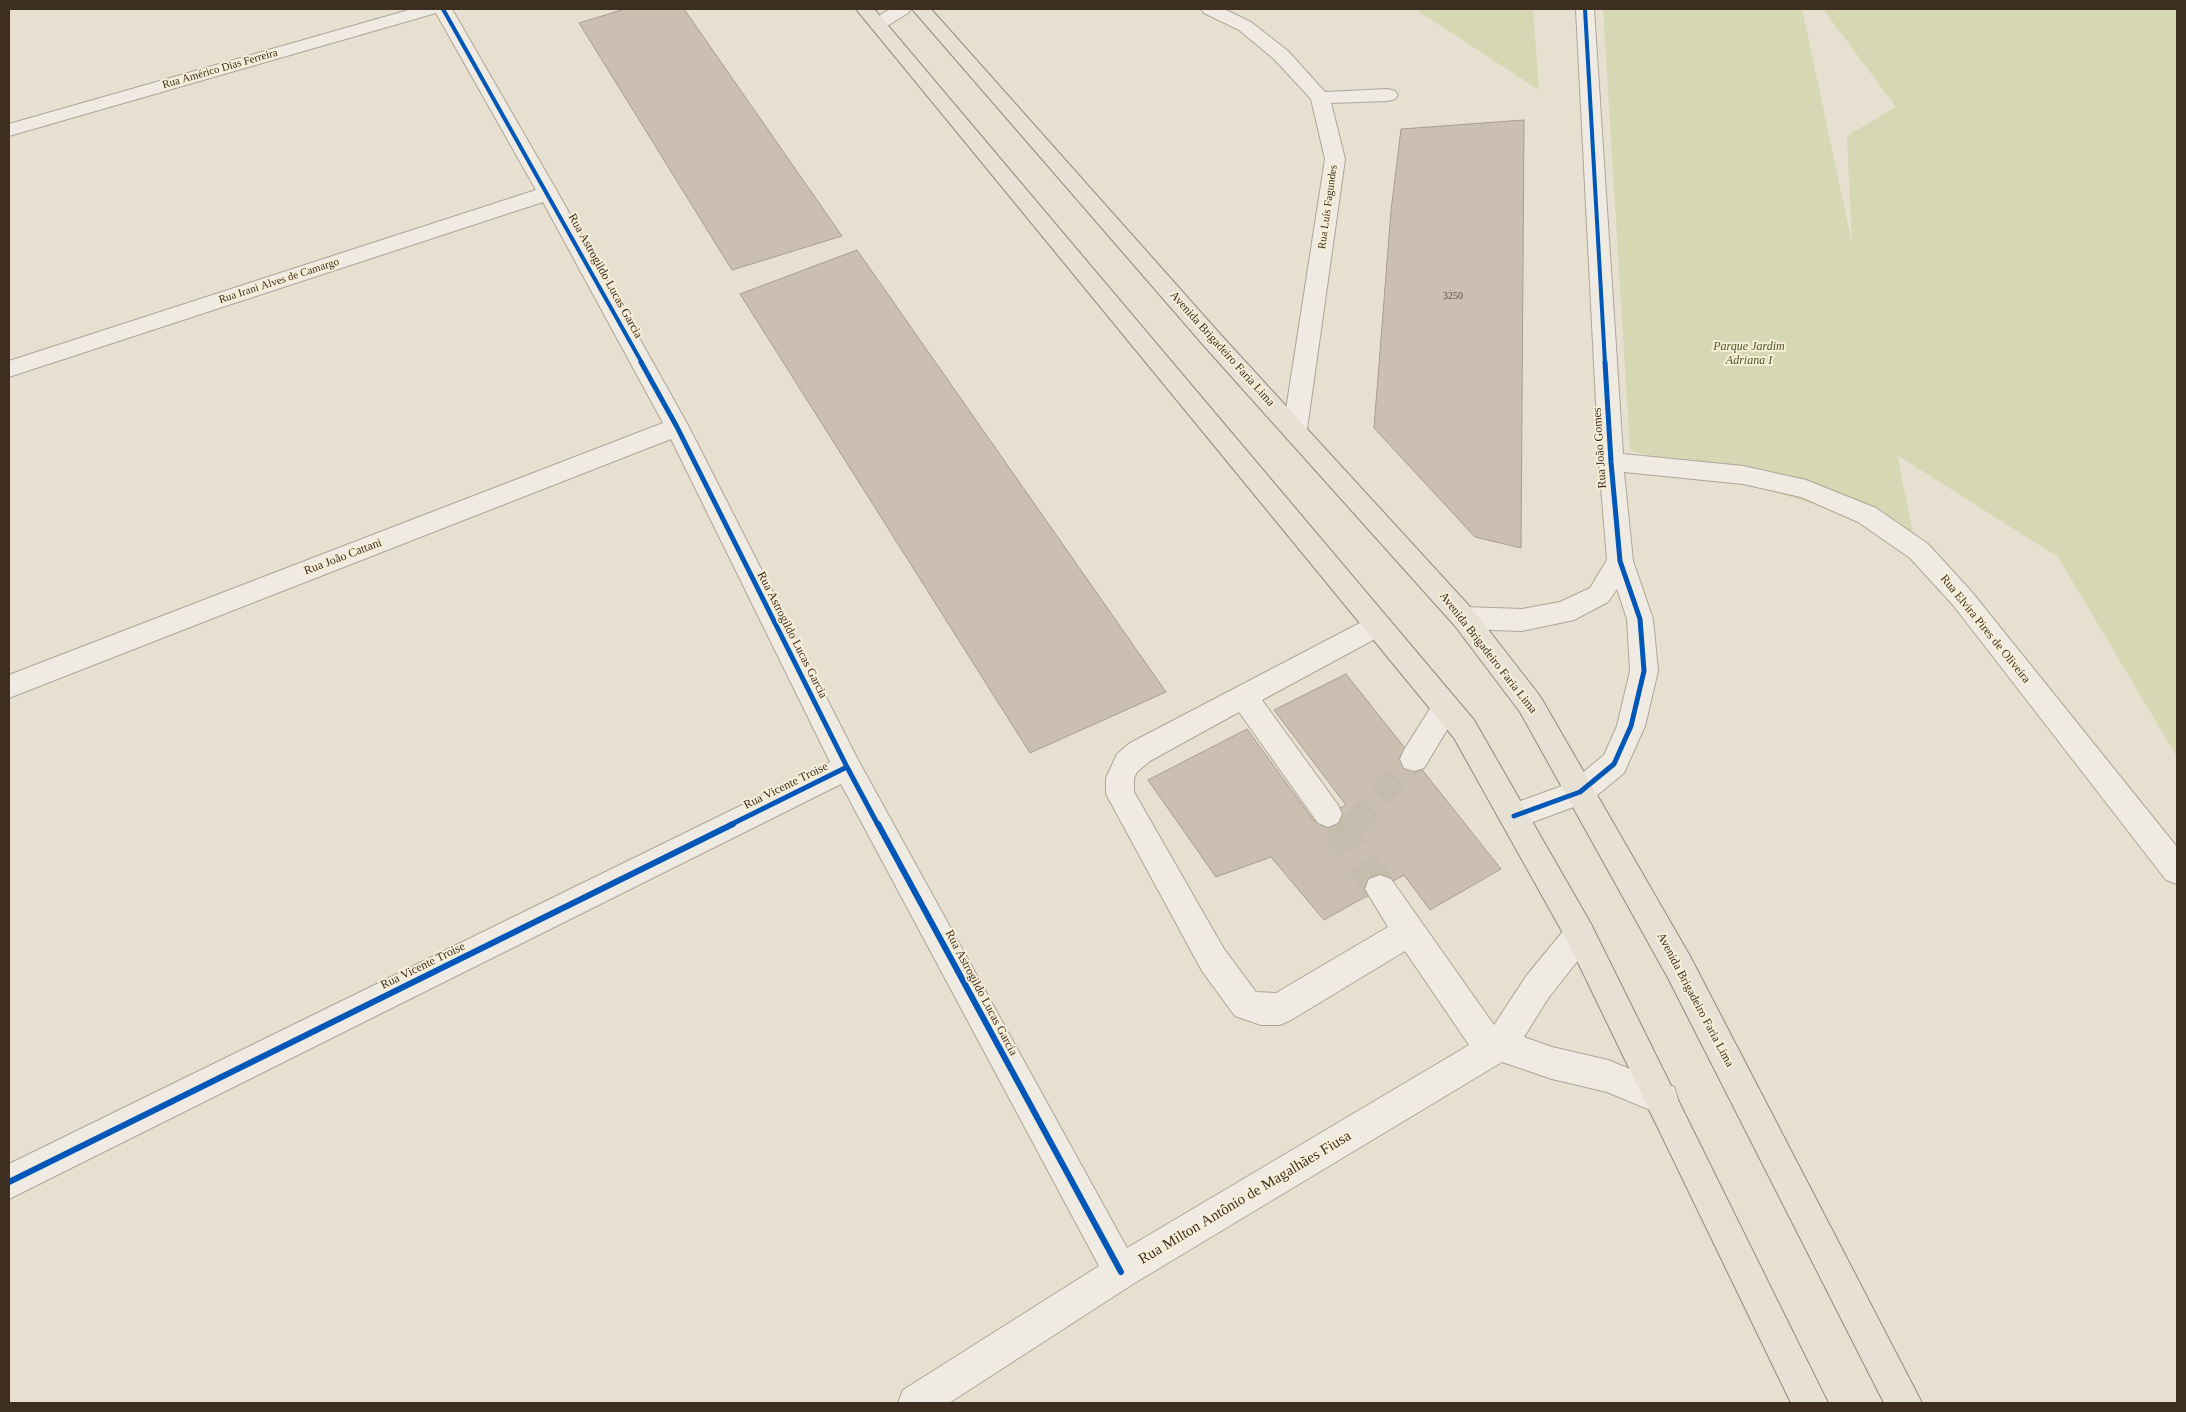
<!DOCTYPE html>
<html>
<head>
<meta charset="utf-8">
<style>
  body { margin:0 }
  #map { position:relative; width:2186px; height:1412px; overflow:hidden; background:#e7e0d1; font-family:Georgia,serif }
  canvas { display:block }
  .frame { position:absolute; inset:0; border:10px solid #3d2e20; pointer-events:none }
</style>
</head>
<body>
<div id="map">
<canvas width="2186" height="1412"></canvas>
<div class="frame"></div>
</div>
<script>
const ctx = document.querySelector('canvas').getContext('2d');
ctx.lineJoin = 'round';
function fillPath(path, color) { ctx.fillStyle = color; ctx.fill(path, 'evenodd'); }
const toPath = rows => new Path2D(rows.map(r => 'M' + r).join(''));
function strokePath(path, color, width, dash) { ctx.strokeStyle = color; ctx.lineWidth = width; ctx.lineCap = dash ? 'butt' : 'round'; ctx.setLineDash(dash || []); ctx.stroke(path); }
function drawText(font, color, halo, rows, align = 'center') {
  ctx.font = font + ' Georgia,serif'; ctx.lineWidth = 4; ctx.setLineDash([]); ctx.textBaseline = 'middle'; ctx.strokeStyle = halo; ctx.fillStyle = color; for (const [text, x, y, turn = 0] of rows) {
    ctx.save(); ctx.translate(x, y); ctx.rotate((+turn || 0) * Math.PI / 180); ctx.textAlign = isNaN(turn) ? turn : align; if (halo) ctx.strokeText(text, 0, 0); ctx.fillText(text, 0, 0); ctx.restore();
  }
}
const green = toPath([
  [1415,9,1533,9,1539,90],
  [1603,9,1802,9,1852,243,1847,136,1896,107,1823,9,2177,9,2177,757,2058,557,1897,455,1913,533,1630,450]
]);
const building = toPath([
  [625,9,684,9,842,236,732,270,579,23,625,9],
  [1524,120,1521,548,1475,537,1374,428,1391,211,1401,129,1524,120],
  [857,250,1166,692,1030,753,740,294,857,250],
  [1346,674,1501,869,1430,910,1404,875,1324,920,1271,857,1216,877,1148,780,1247,729,1314,821,1346,805,1274,710,1346,674]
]);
const minorTunnelFar1 = toPath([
  [1353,825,1414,759]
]);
const minorTunnel = toPath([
  [1354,824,1343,835,1380,889]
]);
const minor = toPath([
  [412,9,452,9,558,193,689,427,857,758,1127,1248,1469,1045,1405,951,1291,1020,1280,1025,1261,1025,1235,1016,1202,971,1106,794,1106,778,1117,754,1130,743,1377,614,1386,617,1390,625,1386,633,1262,700,1338,805,1342,814,1338,823,1328,827,1318,823,1239,712,1150,761,1137,772,1134,778,1134,792,1224,949,1256,992,1276,993,1388,927,1365,889,1369,879,1380,875,1391,879,1494,1025,1527,975,1569,924,1580,919,1591,924,1595,934,1591,944,1549,997,1524,1037,1552,1047,1608,1060,1674,1087,1678,1099,1674,1111,1662,1115,1607,1092,1552,1079,1502,1062,1133,1284,949,1403,898,1403,903,1390,1099,1266,841,784,9,1199,9,1164,830,762,671,439,9,698,9,675,663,423,543,202,9,377,9,361,536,190,436,13,9,136,9,124,412,9],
  [890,9,911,9,908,13,884,28,878,29,872,28,869,24,872,20,890,9],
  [1201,9,1224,9,1251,22,1288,51,1325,92,1388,89,1395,91,1398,95,1395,99,1388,101,1331,103,1345,159,1307,429,1303,435,1295,438,1287,435,1283,429,1325,159,1311,99,1274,59,1239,30,1204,13,1201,9],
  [1576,9,1594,9,1623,454,1743,466,1806,480,1876,508,1928,544,1971,591,2177,847,2177,884,2166,880,1953,605,1910,558,1858,522,1801,497,1743,484,1624,472,1633,561,1653,619,1658,671,1645,726,1624,773,1590,801,1514,829,1504,825,1500,816,1504,807,1570,783,1604,755,1617,726,1630,671,1627,619,1617,589,1608,602,1574,620,1522,631,1464,629,1455,626,1451,618,1455,610,1464,607,1522,609,1560,602,1590,588,1607,560,1599,462,1576,9],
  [1446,695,1456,699,1460,707,1456,715,1424,768,1414,771,1404,768,1400,759,1404,750,1436,699,1446,695]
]);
const major = toPath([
  [856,9,874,9,1474,720,1591,924,1828,1403,1791,1403,1569,944,1454,738,856,9],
  [912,9,931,9,1221,335,1473,610,1540,696,1690,956,1922,1403,1884,1403,1668,978,1520,712,1455,626,1205,347,912,9]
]);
const cyclewayFar2 = toPath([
  [443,9,642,363],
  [1585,9,1605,363]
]);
const cyclewayFar1 = toPath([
  [641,362,677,427,847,767,878,825],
  [1514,816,1580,792,1614,764,1631,726,1644,671,1640,619,1620,561,1611,462,1605,362],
  [730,825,847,767]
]);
const cycleway = toPath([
  [878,824,1121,1272],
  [9,1182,733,824]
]);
const numberNames = [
  ["3250",1453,296]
];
const farStreetnames = [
  ["Rua Américo Dias Ferreira",220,69,-16],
  ["Rua Luís Fagundes",1328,207,-82],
  ["Rua Irani Alves de Camargo",279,281,-18]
];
const streetNames = [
  ["Rua Astrogildo Lucas Garcia",605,276,61],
  ["Avenida Brigadeiro Faria Lima",1222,349,48],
  ["Rua João Gomes",1600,448,-94],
  ["Rua João Cattani",343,557,-21],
  ["Rua Elvira Pires de Oliveira",1985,629,51],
  ["Rua Astrogildo Lucas Garcia",792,635,63],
  ["Avenida Brigadeiro Faria Lima",1488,653,52],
  ["Rua Vicente Troise",786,786,-26],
  ["Rua Vicente Troise",423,966,-26],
  ["Rua Astrogildo Lucas Garcia",981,993,62],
  ["Avenida Brigadeiro Faria Lima",1695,1000,62]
];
const parkNames = [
  ["Parque Jardim",1749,347],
  ["Adriana I",1749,361]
];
const nearStreetnames = [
  ["Rua Milton Antônio de Magalhães Fiusa",1245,1198,-31]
];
fillPath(green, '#d6d7b3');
fillPath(building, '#cbbfb2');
strokePath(building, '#a89c90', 1);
strokePath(minorTunnelFar1, '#c5bcae', 26, [26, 13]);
strokePath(minorTunnel, '#c5bcae', 33, [33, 16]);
strokePath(minor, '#ada599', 2);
strokePath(major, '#928b80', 2);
fillPath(minor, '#efebe3');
fillPath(major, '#e6e1d4');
strokePath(cyclewayFar2, '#0057b8', 4);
strokePath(cyclewayFar1, '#0057b8', 5);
strokePath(cycleway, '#0057b8', 6);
drawText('10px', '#605244', null, numberNames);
drawText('11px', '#3d2e20', '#f7eed8', farStreetnames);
drawText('12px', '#3d2e20', '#f7eed8', streetNames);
drawText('italic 12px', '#4d5a26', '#f7eed8', parkNames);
drawText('15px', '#3d2e20', '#f7eed8', nearStreetnames);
</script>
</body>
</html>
